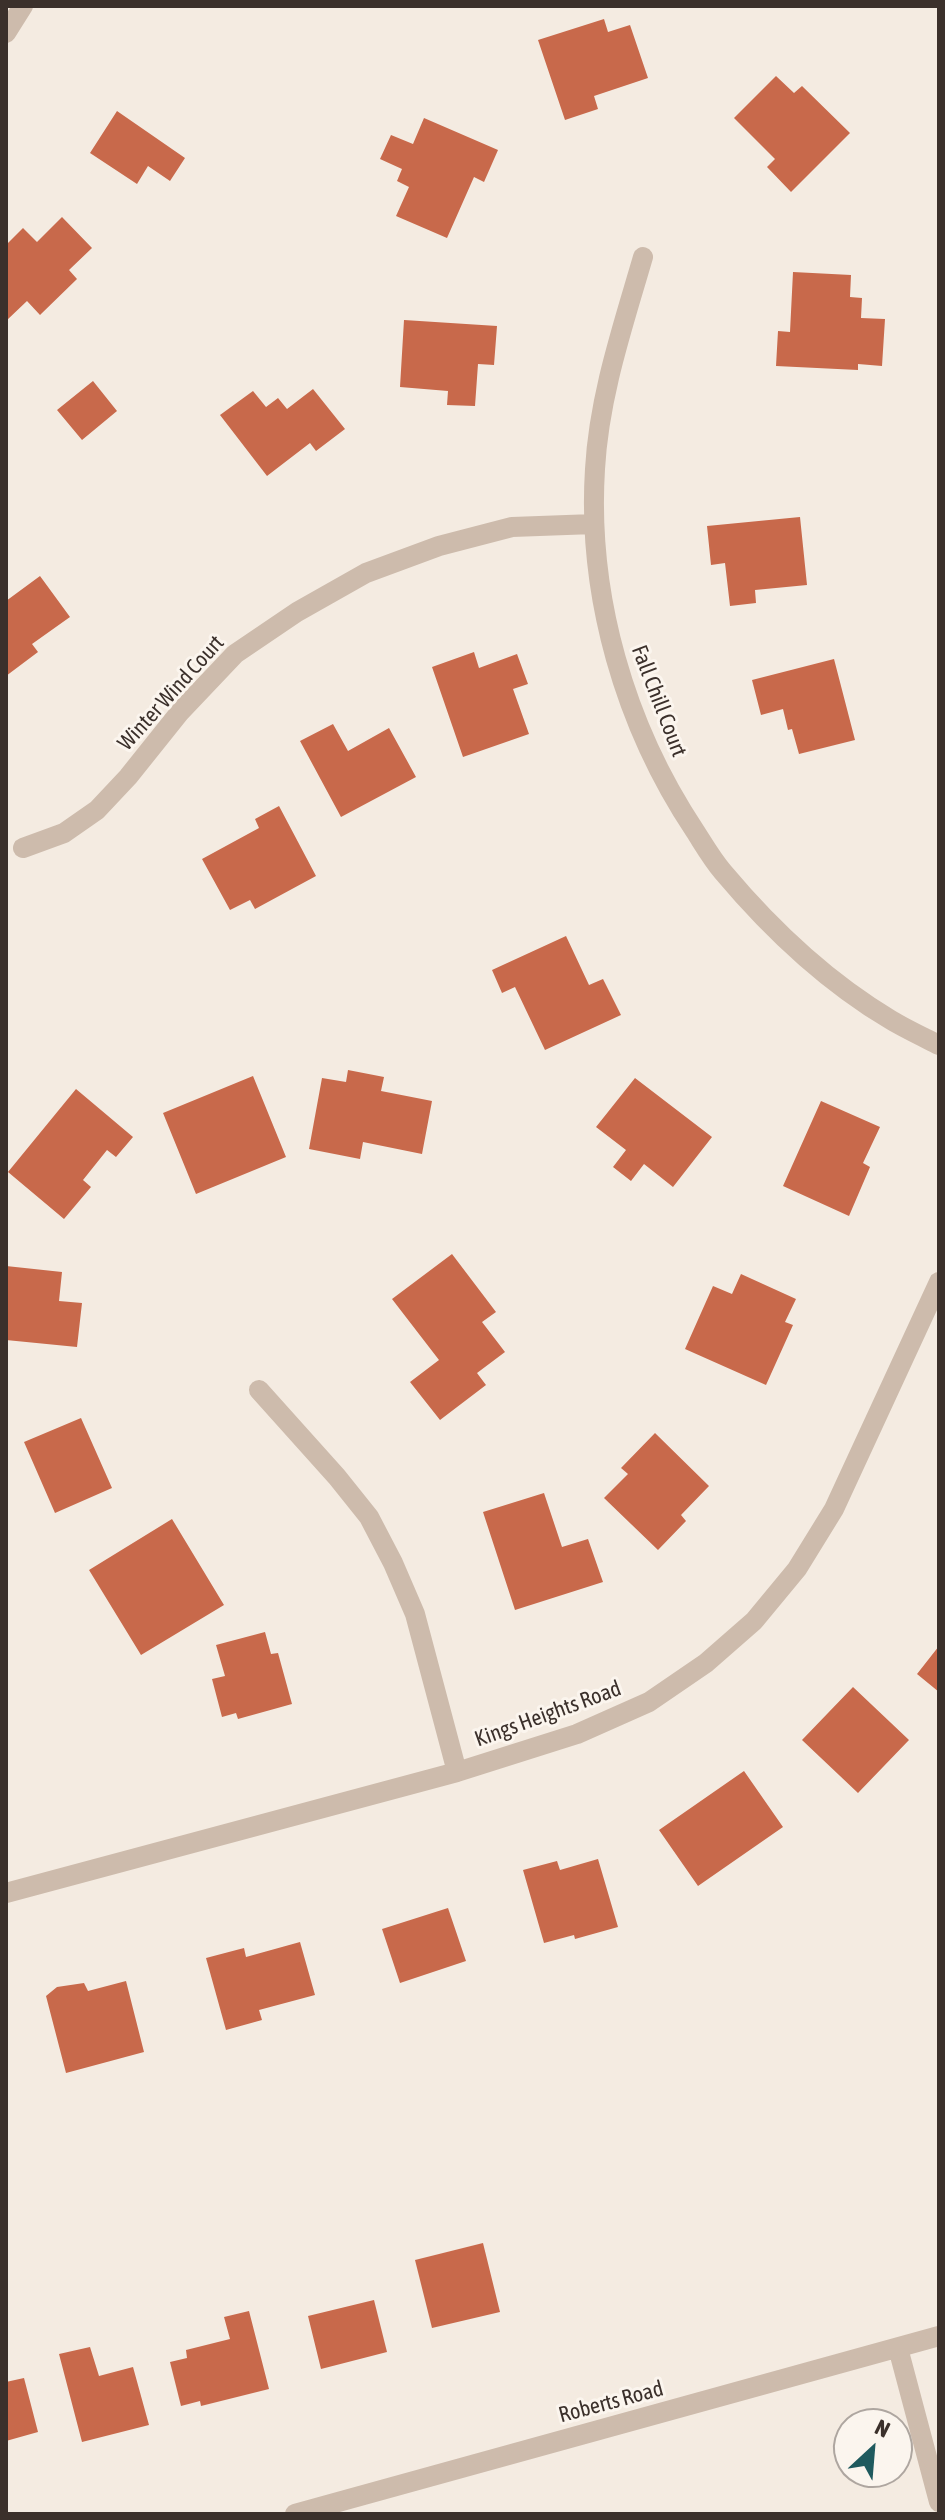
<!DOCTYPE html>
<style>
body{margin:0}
#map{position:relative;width:945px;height:2520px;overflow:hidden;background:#f4ebe1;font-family:"Asap Condensed",sans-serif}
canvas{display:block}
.frame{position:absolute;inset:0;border:8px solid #3b302b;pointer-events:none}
.north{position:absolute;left:833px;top:2408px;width:80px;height:80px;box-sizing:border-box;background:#fbf5ee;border:2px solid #aea6a0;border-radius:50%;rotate:26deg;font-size:22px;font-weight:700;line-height:32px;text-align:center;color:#3b302b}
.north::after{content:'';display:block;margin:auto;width:28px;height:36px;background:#1f5a5e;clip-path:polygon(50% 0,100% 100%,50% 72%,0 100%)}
</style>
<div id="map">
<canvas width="945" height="2520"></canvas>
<div class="frame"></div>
<div class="north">N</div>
</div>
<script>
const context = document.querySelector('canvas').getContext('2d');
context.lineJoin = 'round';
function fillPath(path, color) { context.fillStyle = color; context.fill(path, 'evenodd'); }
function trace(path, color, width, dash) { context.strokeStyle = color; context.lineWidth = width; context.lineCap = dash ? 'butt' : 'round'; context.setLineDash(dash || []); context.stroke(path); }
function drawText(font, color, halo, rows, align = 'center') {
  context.font = font + ' "Asap Condensed",sans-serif'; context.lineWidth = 6; context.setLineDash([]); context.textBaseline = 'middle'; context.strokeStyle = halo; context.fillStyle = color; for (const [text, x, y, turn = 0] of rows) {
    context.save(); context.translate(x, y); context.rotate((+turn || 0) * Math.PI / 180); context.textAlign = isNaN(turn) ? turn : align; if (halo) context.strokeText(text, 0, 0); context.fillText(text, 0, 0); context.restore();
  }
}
const building = new Path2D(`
 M604,19L608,32L630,25L648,78L594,96L598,109L565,120L538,40Z
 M776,76L794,93L802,86L850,133L791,192L767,167L775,159L734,118Z
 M117,111L185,158L170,181L148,166L137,184L90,153Z
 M424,118L498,150L484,182L474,177L447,238L396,216L409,187L397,181L402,169L380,159L391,135L413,144Z
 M62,217L92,248L69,270L77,279L40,315L27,301L6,321V245L23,228L37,242Z
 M793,272L851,275L850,297L862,298L861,318L885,319L882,366L858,364V370L776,366L778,331L790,332Z
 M404,320L497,326L494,365L478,364L475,406L447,405L448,391L400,387Z
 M93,381L117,411L82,440L57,410Z
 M313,389L345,429L316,451L310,443L267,476L220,415L253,391L266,407L278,398L287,409Z
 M800,517L807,585L755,590L756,603L730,606L725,563L711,565L707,526Z
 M40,576L70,617L32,644L38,652L6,676V601Z
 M474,652L479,668L517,654L528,684L513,689L529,734L463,757L432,667Z
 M834,659L855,740L799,754L792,729L788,730L783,709L761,715L752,680Z
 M333,724L348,751L389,728L416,777L341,817L300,741Z
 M279,806L316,876L255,909L250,900L230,910L202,859L259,828L255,819Z
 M566,936L589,985L603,979L621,1015L545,1050L515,987L502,993L492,970Z
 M348,1070L384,1077L381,1091L432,1101L422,1154L363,1142L360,1159L309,1149L322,1078L346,1082Z
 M253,1076L286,1157L196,1194L163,1113Z
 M635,1078L712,1137L673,1187L644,1164L631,1181L613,1167L626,1150L596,1127Z
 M76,1089L133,1137L116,1157L107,1150L83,1180L91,1187L64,1219L8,1172Z
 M821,1101L880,1127L863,1163L870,1167L849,1216L783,1186Z
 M452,1254L496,1312L482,1322L505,1352L477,1373L486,1385L440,1420L410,1382L439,1360L392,1299Z
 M6,1266L62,1272L59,1301L82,1303L77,1347L6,1340Z
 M741,1274L796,1299L785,1322L793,1325L766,1385L685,1349L713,1286L732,1294Z
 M81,1418L112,1488L55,1513L24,1442Z
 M655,1433L709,1486L681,1515L686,1521L658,1550L604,1498L628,1474L621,1468Z
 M544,1493L562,1547L588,1539L603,1582L515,1610L483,1512Z
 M172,1519L224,1605L141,1655L89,1570Z
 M265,1632L271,1654L278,1653L292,1704L238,1719L236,1713L222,1717L212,1679L225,1676L216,1645Z
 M939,1646V1692L917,1674Z
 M853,1687L909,1740L858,1793L802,1740Z
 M744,1771L783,1827L698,1886L659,1830Z
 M598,1859L618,1927L575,1939L574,1935L544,1943L523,1870L557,1861L560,1870Z
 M448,1908L466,1961L400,1983L382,1929Z
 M300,1942L315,1995L259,2010L262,2020L226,2030L206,1958L244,1948L246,1957Z
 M126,1981L144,2052L66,2073L46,1996L57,1987L84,1983L88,1991Z
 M483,2243L500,2312L432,2328L415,2260Z
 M374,2300L387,2352L321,2369L308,2316Z
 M249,2311L269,2389L201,2406L200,2401L181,2406L170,2362L187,2358L186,2350L230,2339L224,2317Z
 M90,2347L99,2376L133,2367L149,2425L82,2442L59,2354Z
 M24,2378L38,2432L6,2441V2382Z`);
const street = new Path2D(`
 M6,33L23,6
 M643,257C623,326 599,396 595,469C587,596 625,726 695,831C704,845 712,859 723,872C770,928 827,982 891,1020C906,1029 923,1037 939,1045
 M23,848L64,833L97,810L128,777L180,712L235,654L297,612L366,573L439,546L512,527L594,524
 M259,1390L337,1477L369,1517L393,1563L415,1614L457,1772
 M6,1893L457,1772L577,1734L649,1702L706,1663L754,1621L797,1569L834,1509L939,1282
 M898,2348L939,2502
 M295,2514L939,2336`);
const streetNames = [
 ["Winter Wind Court",171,693,-48],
 ["Fall Chill Court",659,701,69],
 ["Kings Heights Road",548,1714,-20],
 ["Roberts Road",611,2402,-15]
];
fillPath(building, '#c8694b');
trace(street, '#cdbbac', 20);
drawText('22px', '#3b302b', '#fbf5ee', streetNames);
</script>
